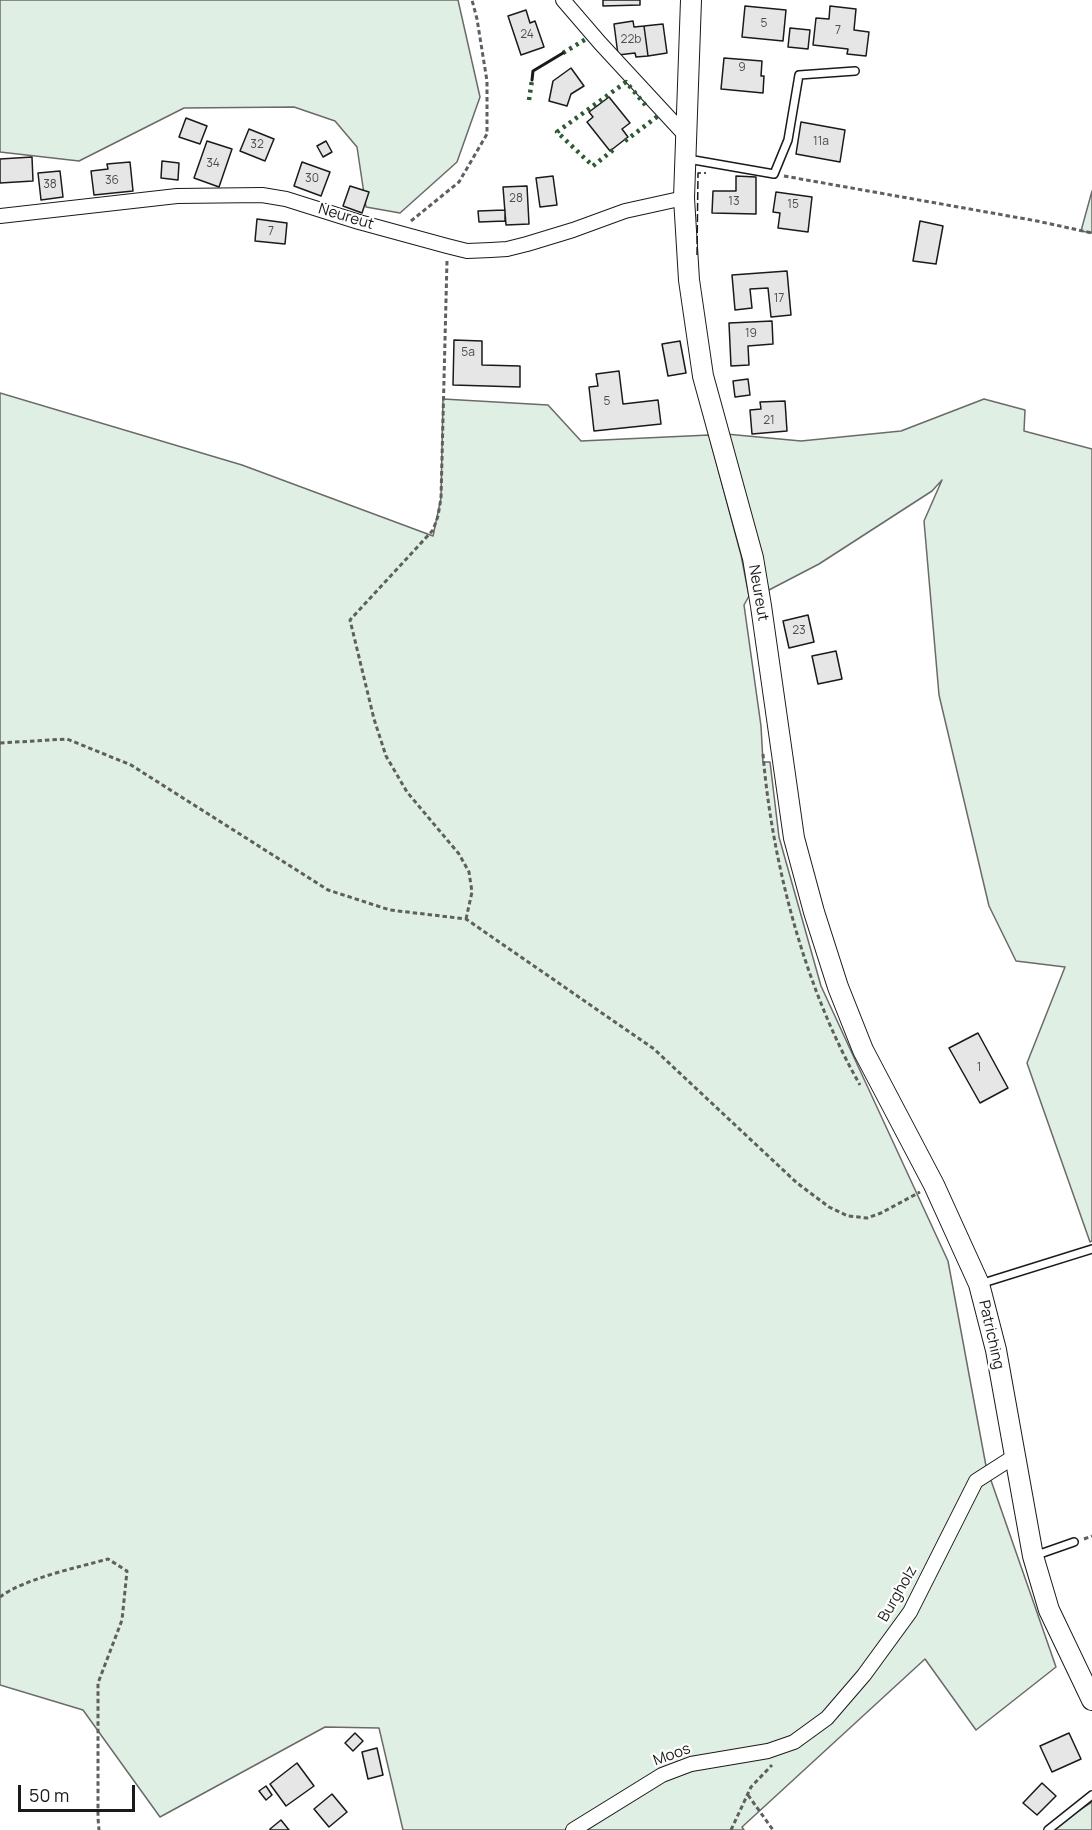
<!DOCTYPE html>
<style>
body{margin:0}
#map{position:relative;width:1092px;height:1830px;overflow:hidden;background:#fff;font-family:Manrope,sans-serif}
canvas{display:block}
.scale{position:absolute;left:18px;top:1785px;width:117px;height:27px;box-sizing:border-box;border:3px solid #1a1a1a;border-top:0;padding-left:8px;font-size:18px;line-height:21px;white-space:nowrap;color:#1a1a1a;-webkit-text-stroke:4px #fff;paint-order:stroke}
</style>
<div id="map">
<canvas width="1092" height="1830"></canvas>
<div class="scale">50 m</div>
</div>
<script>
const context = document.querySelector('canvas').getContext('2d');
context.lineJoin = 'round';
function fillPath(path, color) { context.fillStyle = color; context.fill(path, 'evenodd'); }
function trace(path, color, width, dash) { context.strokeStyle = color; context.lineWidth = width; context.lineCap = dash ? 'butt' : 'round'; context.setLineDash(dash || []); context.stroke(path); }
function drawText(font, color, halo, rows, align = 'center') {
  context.font = font + ' Manrope,sans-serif'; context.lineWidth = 4.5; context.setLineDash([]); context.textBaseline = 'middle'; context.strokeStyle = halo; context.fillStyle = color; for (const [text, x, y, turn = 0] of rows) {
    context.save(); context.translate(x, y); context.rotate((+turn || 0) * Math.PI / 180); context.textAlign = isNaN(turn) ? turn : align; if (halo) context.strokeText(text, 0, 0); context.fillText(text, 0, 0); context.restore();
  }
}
const green = new Path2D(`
 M0,0H458L480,97L457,162L400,213L366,207L357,147L335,121L294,107L184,108L79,161L0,152Z
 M1092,191V233L1081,231Z
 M0,393L242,465L433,536L441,498L443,399L548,405L581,441L709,435L741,555L749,596L744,605L761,726L763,762H770L779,837L821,986L948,1261L986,1466L1056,1667L976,1730L925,1659L742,1827L744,1830H403L379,1728L325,1727L160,1817L83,1710L0,1685Z
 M984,399L1025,410L1024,431L1092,449V1241L1090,1242L1027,1063L1065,967L1016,961L989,906L939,695L924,521L942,480L932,491L819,564L767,591L726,434L801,441L901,431Z
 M1092,1802V1830H1048Z`);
const building = new Path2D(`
 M603,0H640V5L603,6Z
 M745,6L786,10L783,41L742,37Z
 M830,6L856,9L854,30L869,32L866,56L847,54L848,49L813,45L816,18L829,19Z
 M526,10L530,23L535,21L544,47L521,55L508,16Z
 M633,21L634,27L644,26L648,56L636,57L635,53L618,55L614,24Z
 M663,24L667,53L648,56L644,26Z
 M790,28L810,30L808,49L788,47Z
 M724,58L762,61L761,76H764L763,93L721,89Z
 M571,68L584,86L571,94L567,106L549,101L553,81Z
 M609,97L630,123L622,129L628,137L610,151L587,122L593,117L589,112Z
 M186,118L207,126L200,144L179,137Z
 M801,122L845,130L840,162L796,154Z
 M249,129L274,139L265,161L240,151Z
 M207,141L232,149L219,187L194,178Z
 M326,141L332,152L323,157L317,146Z
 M32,157L33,181L0,183V159Z
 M162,161L179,163L178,180L161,178Z
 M130,162L133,191L94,195L91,171L108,169L107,164Z
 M302,162L330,172L321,196L294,186Z
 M60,171L63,197L41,200L38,173Z
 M553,176L557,205L540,207L536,178Z
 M736,176L756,177V214L712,213L713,191H736Z
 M350,186L369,192L362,213L343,206Z
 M527,186L529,224L506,225L503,187Z
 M776,192L812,197L808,232L778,228L780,213L773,212Z
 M505,210V221L479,222L478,211Z
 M257,219L287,223L285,244L255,241Z
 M920,221L943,226L936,264L913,261Z
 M787,271L791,315L771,317L768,288L750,289L752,308L735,310L732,275Z
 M772,321L773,344L748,346L749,365L731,366L729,323Z
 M454,340L482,341V365L520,366V387L453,385Z
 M680,341L686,373L668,376L662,344Z
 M619,371L623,404L658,400L661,424L594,431L589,387L598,386L596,374Z
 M748,379L750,395L735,397L733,381Z
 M785,401L787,431L752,434L750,410L761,409L760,402Z
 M808,615L814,642L789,648L783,621Z
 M836,651L842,679L818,684L812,656Z
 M978,1033L1008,1088L980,1103L949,1048Z
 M355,1733L363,1741L353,1751L345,1743Z
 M1069,1733L1081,1759L1052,1772L1040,1746Z
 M377,1748L383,1775L368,1779L362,1752Z
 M297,1763L314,1786L286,1806L270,1784Z
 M1042,1783L1056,1796L1037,1815L1023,1803Z
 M266,1786L272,1795L266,1800L259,1791Z
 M332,1794L347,1812L329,1827L314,1809Z
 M281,1820L289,1830H270V1829Z`);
const path = new Path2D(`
 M784,176L1037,221L1092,233
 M411,221L459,182L487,134V81L477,19L472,0
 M447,261L441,498L438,516L433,530L350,620L374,719L386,756L407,792L459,854L469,872L472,892L466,919
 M0,743L67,739L131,765L328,890L390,910L466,919L654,1049L797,1183L829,1207L848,1216L867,1218L881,1213L920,1192
 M763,754C772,863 805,989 860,1085
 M1084,1539L1092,1536
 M0,1597C23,1579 79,1567 108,1559L127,1571L122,1620L98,1683V1818L99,1830
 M748,1795L773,1830
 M731,1830L751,1787L772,1765`);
const lane = new Path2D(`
 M688,159L774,174L788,140L799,75L855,71
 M980,1284L1092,1249
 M1034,1556L1074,1542
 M1048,1830L1092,1795`);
const street = new Path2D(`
 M563,0L600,43L686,136
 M0,216L177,196L262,195L286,199L359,222L447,246L467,251L491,250L507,249L527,244L573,230L625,211L684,198
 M573,1830L662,1775L691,1764L768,1751L794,1742L827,1718L864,1675L910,1612L976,1481L1015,1456`);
const secondary = new Path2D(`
 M691,0L684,198L689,280L703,376L753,558L761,606L794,838L814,912L838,987L863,1050L934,1185L979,1284L996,1350L1033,1556L1049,1610L1092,1700`);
const hedge = new Path2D(`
 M563,53L586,39
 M529,100L532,80
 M625,141L658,116
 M613,150L593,166L557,132L626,82L647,107`);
const fence = new Path2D(`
 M697,255L698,173H706`);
const wall = new Path2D(`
 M532,80L533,71L563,53`);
const numberNames = [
 ["5",764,24],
 ["7",838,31],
 ["24",527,35],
 ["22b",631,40],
 ["9",742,68],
 ["11a",821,142],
 ["32",257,145],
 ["34",213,164],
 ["30",312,179],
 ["36",112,181],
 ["38",50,185],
 ["28",516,199],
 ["13",734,202],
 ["15",793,205],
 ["7",271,232],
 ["17",779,299],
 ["19",751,334],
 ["5a",468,353],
 ["5",607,402],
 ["21",769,421],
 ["23",799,631],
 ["1",979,1068]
];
const streetNames = [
 ["Neureut",346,217,17],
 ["Neureut",758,593,80],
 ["Patriching",991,1335,77],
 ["Burgholz",898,1594,-60],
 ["Moos",672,1755,-20]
];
fillPath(green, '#e0efe3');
trace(green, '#6a6a6a', 1.5);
fillPath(building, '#e6e6e6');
trace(building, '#1a1a1a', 1.5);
trace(lane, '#1a1a1a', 10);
trace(street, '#1a1a1a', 16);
trace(secondary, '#1a1a1a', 22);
trace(path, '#5f5f5f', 3, [4.5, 3]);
trace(lane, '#fff', 7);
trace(street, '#fff', 14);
trace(secondary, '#fff', 20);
trace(hedge, '#2b5a34', 4.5, [3, 4.5]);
trace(fence, '#1a1a1a', 1.5, [8, 3]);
trace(wall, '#1a1a1a', 3);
drawText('12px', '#4d4d4d', null, numberNames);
drawText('15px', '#1a1a1a', '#fff', streetNames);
</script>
